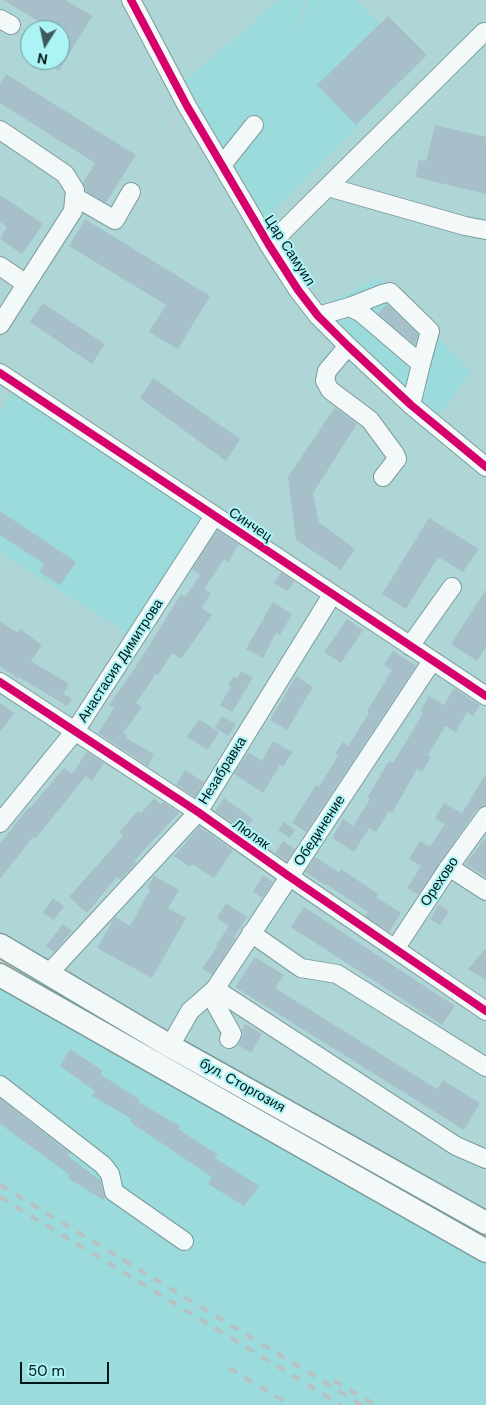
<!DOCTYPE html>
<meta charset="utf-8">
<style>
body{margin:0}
#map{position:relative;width:486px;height:1405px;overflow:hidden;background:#afd6d7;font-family:"DM Sans",sans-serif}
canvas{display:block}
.north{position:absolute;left:20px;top:20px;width:50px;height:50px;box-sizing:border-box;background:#acf3f5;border:1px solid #679b9c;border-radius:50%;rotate:190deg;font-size:14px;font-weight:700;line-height:20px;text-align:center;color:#001617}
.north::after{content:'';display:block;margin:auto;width:18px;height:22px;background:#3d595a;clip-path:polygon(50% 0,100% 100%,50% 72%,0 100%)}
.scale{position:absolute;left:20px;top:1362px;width:89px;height:22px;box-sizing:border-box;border:2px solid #001617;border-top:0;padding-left:6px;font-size:15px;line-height:18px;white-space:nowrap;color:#001617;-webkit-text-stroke:4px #acf3f5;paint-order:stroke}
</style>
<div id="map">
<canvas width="486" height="1405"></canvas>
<div class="north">N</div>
<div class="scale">50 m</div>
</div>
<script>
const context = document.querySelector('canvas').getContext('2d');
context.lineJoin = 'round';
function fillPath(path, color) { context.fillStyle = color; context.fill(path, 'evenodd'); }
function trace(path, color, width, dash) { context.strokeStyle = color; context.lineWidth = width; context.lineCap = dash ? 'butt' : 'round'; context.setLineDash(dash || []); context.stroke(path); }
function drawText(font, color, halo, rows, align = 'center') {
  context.font = font + ' "DM Sans",sans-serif'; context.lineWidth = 4; context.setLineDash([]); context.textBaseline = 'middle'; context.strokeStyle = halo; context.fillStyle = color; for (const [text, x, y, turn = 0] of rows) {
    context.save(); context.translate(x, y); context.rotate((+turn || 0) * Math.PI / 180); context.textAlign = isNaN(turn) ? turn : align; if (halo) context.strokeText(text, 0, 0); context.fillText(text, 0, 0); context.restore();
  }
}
const built = new Path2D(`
 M279,0H356L420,63L265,220L185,81Z
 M379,277L471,372L438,417L321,307Z
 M16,384L214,516L135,638L0,552V408Z
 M0,978L486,1261V1405H0Z`);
const green = new Path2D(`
 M0,956L486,1230V1236C321,1149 161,1055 0,962Z`);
const building = new Path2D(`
 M3,0H65L92,16L59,71L40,60H60V30H53Z
 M388,16L427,55L356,125L317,85Z
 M6,74L136,155L106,203L86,191L83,183L95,163L0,103V84Z
 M435,125L486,137V194L415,177L419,160L426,161Z
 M0,195L43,224L22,254L0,239L7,227L0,222Z
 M85,219L210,296L178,349L149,332L166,305L69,246Z
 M43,303L105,344L92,364L30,322Z
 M387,304L418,334L415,345L378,314Z
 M153,378L240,439L226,461L140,398Z
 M335,407L357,424L313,493L319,522L355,549L341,570L296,540L288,477Z
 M0,511L76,562L60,585L39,572L44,564L0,535Z
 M429,518L479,549L463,572L438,557L406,609L382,594Z
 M217,530L239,544L228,562L224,559L204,589L211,593L202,608L212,615L181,659L172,653L158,675L156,674L136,703L142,707L123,733L127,736L126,738L154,754L148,766L98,733L114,708L109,705L139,662L181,594L185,597L200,575L192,570Z
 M281,572L294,581L288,591L274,583Z
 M486,589V647L477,661L451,644Z
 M273,602L292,614L280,635L276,633L263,658L246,649Z
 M347,619L363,630L341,663L324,652Z
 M0,621L18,633L20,629L42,645L31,661L69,684L63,694L72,699L67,706L19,677L18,679L0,666Z
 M393,651L416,666L306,832L292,823L316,785L319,787L338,756L335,754L343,742L348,746L369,713L367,711L392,670L384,665Z
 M241,671L253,678L232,712L220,705L231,687L228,686L233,676L237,678Z
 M296,676L313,687L287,730L270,720Z
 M454,688L480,705L473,716L467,712L456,732L445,726L428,755L431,757L422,772L417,769L392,813L389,811L376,832L369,828L354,852L332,838L343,819L353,826L370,799L367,798L389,761L393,763L409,737L423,713L420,711L429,696L444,705Z
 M0,703L14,713L0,732Z
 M222,716L236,724L228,736L215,728Z
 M199,719L219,732L208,750L187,737Z
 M273,741L292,752L283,767L280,765L263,793L234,774L248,752L262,761Z
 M87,752L104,763L92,781L86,776L35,839L33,837L0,879V844L16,823L29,807L30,808L64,768L72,774Z
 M185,770L204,782L195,797L176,785Z
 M486,774V806L477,809L418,895L407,888L421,866L409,859L420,841L430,847L445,824L435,818L444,803L462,813Z
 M154,798L160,804L163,802L179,813L134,861L136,863L120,880L117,877L87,913L69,897L123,836L119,832L138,811L141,813Z
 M224,798L253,819L244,831L215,811Z
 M284,822L295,830L290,838L278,830Z
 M199,827L233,850L214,878L192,864L190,867L174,856Z
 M486,837V877L465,864Z
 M283,841L295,849L287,862L275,853Z
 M315,857L339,872L341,869L378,894L376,897L401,913L389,932L365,916L368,912L326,884L325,885L305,872Z
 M263,875L273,882L262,898L253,892Z
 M154,876L179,890L168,908L186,918L152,978L97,948L115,917L130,926L150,890L147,888Z
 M53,898L64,906L54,920L43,913Z
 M226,903L247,917L234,937L236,938L212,975L202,968L218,946L216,945L229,926L217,918Z
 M439,904L449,911L440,925L430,919Z
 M304,907L455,1006L442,1025L291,927Z
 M63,924L72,931L54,952L46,946Z
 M486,948V980L468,969Z
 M255,957L284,975L275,988L437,1089L443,1080L480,1103L464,1130L235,987Z
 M245,1024L262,1034L251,1053L238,1045L243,1035L242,1030Z
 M70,1049L103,1071L100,1074L140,1100L138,1102L180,1126L178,1129L218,1155L215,1158L259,1186L244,1206L208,1184L212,1177L130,1122L132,1119L92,1096L95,1091L60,1066Z
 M0,1098L70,1153L68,1156L101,1181L105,1197L103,1200L68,1178L70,1175L0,1124Z`);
const path = new Path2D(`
 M299,25L306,0
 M139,179L177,120
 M0,408L8,396`);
const minor = new Path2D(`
 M131,0L187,106L269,245L298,290L318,316L348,346L411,405L486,467
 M0,19L11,25
 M0,130L65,174L75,190L73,211L0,325
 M222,165L254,125
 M328,187L465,226L486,230
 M75,197L115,220L131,192
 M269,245L484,32H486
 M0,266L26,284
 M349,307L382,294L390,292L430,331L421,364
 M318,316L349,307L360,312L421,364L411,405
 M348,346L327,371L325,381L330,390L370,420L395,454L397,459L383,477
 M0,373L486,696
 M410,646L452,587
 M0,682L198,812L290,877L486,1011
 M0,823L75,731L214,516
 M449,867L486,891
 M251,933L301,968L337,974L486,1067
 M395,949L449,867L486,816
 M49,973L198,812L332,595
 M215,989L456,1146L486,1159
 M210,994L232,1034L229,1039
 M170,1046L190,1011L215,989L432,661
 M0,1085L103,1165L110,1174L114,1192L184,1241`);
const major = new Path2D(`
 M0,945L170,1046L486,1223
 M0,975L486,1251`);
const rail = new Path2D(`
 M0,1185L362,1405
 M0,1197L341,1405
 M229,1368L290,1405
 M334,1381L376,1405`);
const cycleway = new Path2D(`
 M131,0L187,106L269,245L298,290L318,316L348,346L411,405L486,467
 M0,373L486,696
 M0,682L198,812L290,877L486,1011`);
const streetNames = [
 ["Цар Самуил",289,251,57],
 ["Синчец",250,525,34],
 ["Анастасия Димитрова",121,661,-57],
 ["Незабравка",223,771,-58],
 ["Обединение",320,831,-57],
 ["Люляк",251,835,35],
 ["Орехово",440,882,-56],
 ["бул. Сторгозия",242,1086,29]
];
fillPath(built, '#9cdbdc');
fillPath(green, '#cdc9a8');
fillPath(building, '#a7bfc8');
trace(minor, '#7c9b9c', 20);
trace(major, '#7c9b9c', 25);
trace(path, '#becaca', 2, [5, 2.5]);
trace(minor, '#f3f9f9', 18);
trace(major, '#f3f9f9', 22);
trace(rail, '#b7c1c1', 4, [9, 9]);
trace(cycleway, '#d6006c', 8);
drawText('14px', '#001617', '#acf3f5', streetNames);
</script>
